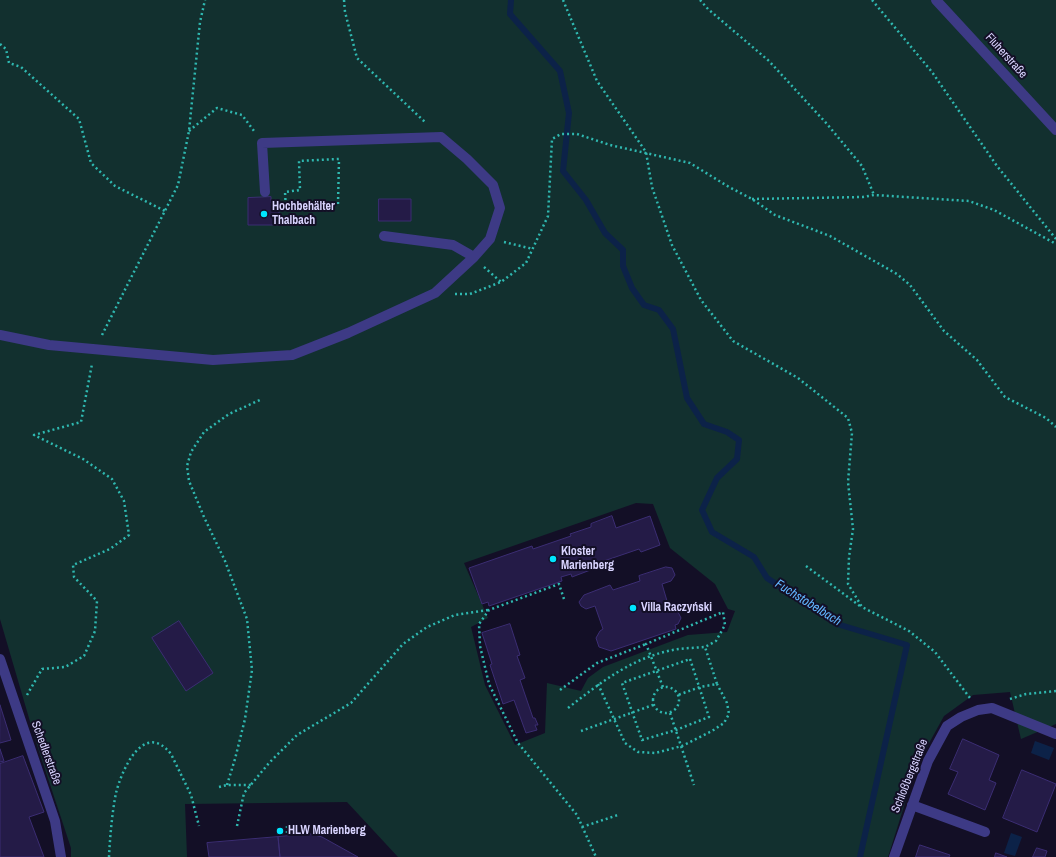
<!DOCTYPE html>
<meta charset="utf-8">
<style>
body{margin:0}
canvas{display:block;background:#130f26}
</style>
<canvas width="1056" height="857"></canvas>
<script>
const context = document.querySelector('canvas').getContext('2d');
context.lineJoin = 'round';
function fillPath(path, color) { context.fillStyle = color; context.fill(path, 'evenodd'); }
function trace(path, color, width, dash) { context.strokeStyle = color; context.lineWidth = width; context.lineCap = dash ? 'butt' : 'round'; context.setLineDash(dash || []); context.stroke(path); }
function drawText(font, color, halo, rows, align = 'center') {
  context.font = font + ' "Archivo Narrow",sans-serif'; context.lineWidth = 4; context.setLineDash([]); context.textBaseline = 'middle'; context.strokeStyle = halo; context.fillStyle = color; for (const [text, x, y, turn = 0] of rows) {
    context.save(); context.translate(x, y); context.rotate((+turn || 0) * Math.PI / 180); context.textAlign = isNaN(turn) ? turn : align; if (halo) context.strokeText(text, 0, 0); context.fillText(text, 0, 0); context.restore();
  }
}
const green = new Path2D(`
 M0,0H1056V724L1021,739L1010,692L973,695L944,716L917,765L888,857H398L347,802L185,804L187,857H71V848L36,742L0,619ZM636,503L653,504L670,548L715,584L728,609L735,611L727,632L688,635L603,667L588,678L581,691L547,683L545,733L515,745L485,685L471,627L488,618L464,563Z`);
const water = new Path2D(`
 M1035,741L1054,748L1049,760L1031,753Z
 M1011,833L1022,837L1015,856L1004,853Z`);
const stream = new Path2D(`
 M511,0L510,14L560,71L569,113L563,171L586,200L605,233L623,250V266L632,288L644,305L659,310L673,329L687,398L704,424L727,432L739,440L737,459L717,478L702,510L712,532L754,557L767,578L837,624L907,645L860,857`);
const building = new Path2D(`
 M271,197V203H279V225H248V198Z
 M379,199H411V221H379Z
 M612,516L616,528L650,516L660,545L641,552L639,549L592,565L593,569L572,577L571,574L561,577L562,581L489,606L488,602L482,604L469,568L532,546L533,549L571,536L570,534L591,527V524Z
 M666,567L672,568L675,575L671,581L662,584L670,611L673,610L678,612L681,618L678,624L675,625L676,629L611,651L599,647L596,638L600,631L603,629L595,606L586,609L581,606L579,602L584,595L610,585L613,590L640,581L639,576Z
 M179,621L213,673L186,691L152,638Z
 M510,624L520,655L517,656L525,678L520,680L533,718H535L538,725H535L537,730L526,733L514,700L503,704L490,665L492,664L482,633Z
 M0,705L11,740L0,743Z
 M963,739L999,755L989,780L996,783L985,810L948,794L958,772L950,769Z
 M0,749L4,761L0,762Z
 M23,756L44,812L29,817L44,857H0V764Z
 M1022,770L1056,784L1037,832L1003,818Z
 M311,834L322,837L358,857H280L278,837Z
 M278,837L280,857H209L207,843Z
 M920,845L950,855L949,857H916Z
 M1037,848L1047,851L1045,857H1033Z
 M996,853L1007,857H995Z`);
const path = new Path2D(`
 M344,0L345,12L357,58L425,122
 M563,0L597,81L646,152L652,187L672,245L701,300L733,341L798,378L848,418L852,433L848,482L853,529L849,557L848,584L862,607L909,631L935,652L970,698
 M700,0L708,9L769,61L827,124L862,166L874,195
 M872,0L932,72L997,166L1056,239
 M0,44L6,49L9,63L21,67L79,119L91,163L115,186L165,211
 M189,131L217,108L242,115L254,131
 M752,199L863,197L874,195L969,201L994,210L1056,244
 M338,204L339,159
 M286,210L285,192L300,190L299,161L339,159
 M504,242L533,249
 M484,267L501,282
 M455,294H470L501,282L526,263L548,216L552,139L561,134H577L610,145L690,163L729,187L752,199L775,215L830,236L897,274L910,285L944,331L977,360L1005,397L1046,418L1056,427
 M102,335L178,185L189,131L200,22L205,0
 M806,566L860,606
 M564,599L559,584L489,610L479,624L480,646L489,684L518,743L577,815L596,857
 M690,659L709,717L676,730L642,740L622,683Z
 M598,684L625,743L638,752L655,753L682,746L712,731L724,723L729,714L727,703L717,684
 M663,687L646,644L723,612L725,625L716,641L705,647
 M653 700a13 13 0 1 1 26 0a13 13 0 1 1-26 0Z
 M560,690L597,663L646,644
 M27,695L42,669L65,667L84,656L95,631L97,601L74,577L73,565L110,549L129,535L124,501L112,479L83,459L34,435L81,422L92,364
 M1010,699L1026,694L1056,691
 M568,708C600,683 629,660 668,651C680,648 693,648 705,647L717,684L700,687L678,695
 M670,713L694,785
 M581,731L653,705
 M227,785L235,759L245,719L252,670L247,619L225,561L204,517L189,481L187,466L191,452L204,432L229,414L262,399
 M219,787L227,785H251
 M237,826L244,793L269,763L297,735L351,703L403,644L427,627L455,615L488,610
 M287,826V836
 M582,827L618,815
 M109,857C110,837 112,813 116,793C122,769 144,720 171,754L191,795L199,826`);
const minor = new Path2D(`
 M936,0L1056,130
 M384,236L453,245L474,257
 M0,335L49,345L213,360L292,355L348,333L435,293L474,257L490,239L500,208L493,185L467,159L441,137L262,143L265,192
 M0,659L55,821L61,857
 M912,805L985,832
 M894,857L928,761L947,726L961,717L978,710L992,708L1056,734`);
const markers = [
 [264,214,4,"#00e5ff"],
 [553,559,4,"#00e5ff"],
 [633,608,4,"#00e5ff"],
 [280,831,4,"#00e5ff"]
];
const streetNames = [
 ["Fluherstraße",1006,56,48],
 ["Schedlerstraße",46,753,70],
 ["Schloßbergstraße",910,776,-68]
];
const poiNames = [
 ["Hochbehälter",272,207],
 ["Thalbach",272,221],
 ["Kloster",561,552],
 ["Marienberg",561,566],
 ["Villa Raczyński",641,608],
 ["HLW Marienberg",288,831]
];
const waterNames = [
 ["Fuchstobelbach",808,603,32]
];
fillPath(green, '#12302f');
fillPath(water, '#0c2248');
trace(stream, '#0c2248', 6);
fillPath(building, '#241b47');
trace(building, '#3b2d73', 1);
trace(path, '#2fb8b0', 2.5, [2, 3]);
trace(minor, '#3d3a85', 10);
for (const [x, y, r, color] of markers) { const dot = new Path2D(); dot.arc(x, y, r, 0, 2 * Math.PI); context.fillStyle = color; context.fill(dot); trace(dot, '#130f26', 1.5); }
drawText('12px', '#d9d4ff', '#130f26', streetNames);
drawText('bold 12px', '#d9d4ff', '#130f26', poiNames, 'left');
drawText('italic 13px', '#62b6ff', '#130f26', waterNames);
</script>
